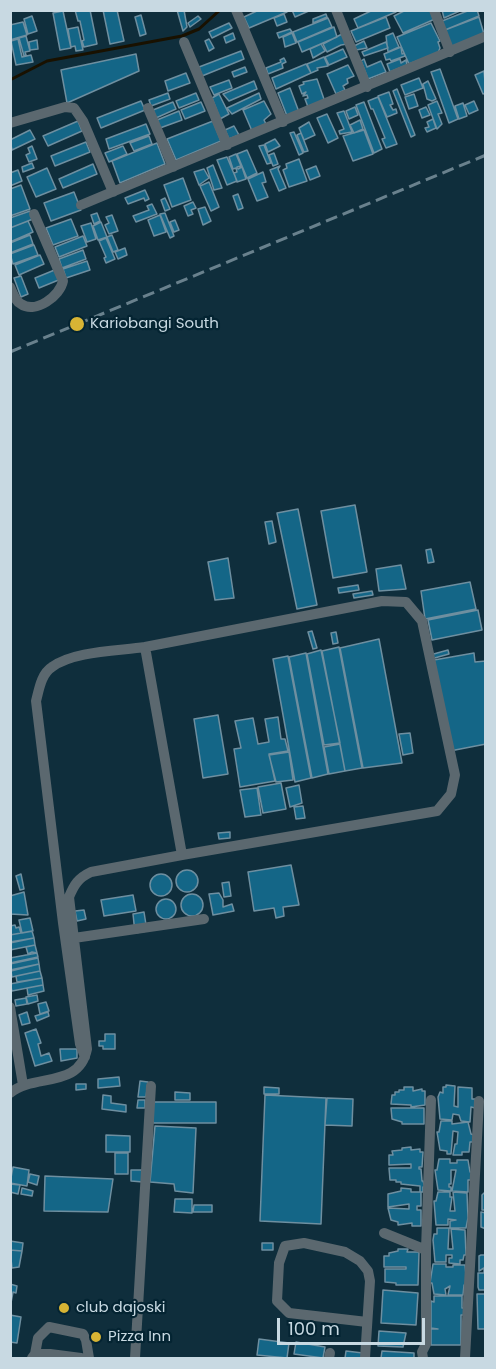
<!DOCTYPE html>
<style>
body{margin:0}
#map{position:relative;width:496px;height:1369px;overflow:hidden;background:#0f2e3c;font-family:Poppins,sans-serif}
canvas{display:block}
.frame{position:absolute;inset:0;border:12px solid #c8d9e2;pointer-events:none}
.scale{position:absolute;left:277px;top:1318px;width:148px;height:27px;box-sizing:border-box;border:3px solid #c8d9e2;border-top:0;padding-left:8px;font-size:18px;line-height:21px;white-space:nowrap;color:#c8d9e2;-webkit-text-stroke:4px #042432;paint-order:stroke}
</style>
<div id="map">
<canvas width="496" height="1369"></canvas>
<div class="frame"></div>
<div class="scale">100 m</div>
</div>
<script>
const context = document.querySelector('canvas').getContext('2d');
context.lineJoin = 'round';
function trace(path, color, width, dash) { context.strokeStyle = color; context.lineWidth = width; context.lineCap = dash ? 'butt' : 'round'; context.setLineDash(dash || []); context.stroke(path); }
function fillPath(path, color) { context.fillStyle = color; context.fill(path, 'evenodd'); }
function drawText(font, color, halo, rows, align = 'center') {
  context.font = font + ' Poppins,sans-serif'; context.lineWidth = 4.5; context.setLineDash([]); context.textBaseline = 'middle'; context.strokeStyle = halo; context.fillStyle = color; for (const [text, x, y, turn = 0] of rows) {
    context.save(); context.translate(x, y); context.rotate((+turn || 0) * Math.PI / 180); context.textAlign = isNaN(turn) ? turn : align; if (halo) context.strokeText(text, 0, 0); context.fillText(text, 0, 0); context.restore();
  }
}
const stream = new Path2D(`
 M10,80L47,61L182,36L199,29L220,10`);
const building = new Path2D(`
 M75,10H90L97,44L84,47L82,41L84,40L80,21H78Z
 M103,10H117L124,41L110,44Z
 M177,10H184L187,27L183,31Z
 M259,10H286L287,12L249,28L244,17Z
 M292,10H311L295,17Z
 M373,10H395L396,12L358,28L354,19Z
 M406,10H431L435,19L403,33L394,16Z
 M442,10H462L444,18Z
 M470,10H477L479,16L445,30L442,21Z
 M63,11L71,48L60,50L53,13Z
 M284,14L287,22L277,26L274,18Z
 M326,14L327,17L313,23V19Z
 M141,15L146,34L140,36L135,17Z
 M32,16L37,31L28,34L24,19Z
 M198,16L201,19L190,27L188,23Z
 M386,17L390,28L356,42L351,31Z
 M479,17L484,34L452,48L445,30Z
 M328,18L332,27L297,42L293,32Z
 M23,22L27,35L10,40V25Z
 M229,23L232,28L212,38L209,32Z
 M431,23L440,41L438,42L440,48L438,53L409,64L397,37Z
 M78,27L83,50L76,51L75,46L71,47L68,29Z
 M334,27L337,37L302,52L298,42Z
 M290,29L292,32L279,38L277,33Z
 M233,33L235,39L226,43L224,37Z
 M292,33L296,43L285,47L283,37Z
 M393,33L399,47L388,52L386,36Z
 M342,34L347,44L341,45L327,52L323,44Z
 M26,36L30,51L25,52L26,55L24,56L19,38Z
 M18,39L22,57L31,55L33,62L16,65L11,41Z
 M209,39L214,48L209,51L205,41Z
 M37,40L38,49L30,50L29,42Z
 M364,41L367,48L356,50L354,46Z
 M386,42L388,48L364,56L362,52Z
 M321,44L325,51L313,58L310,49Z
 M401,47L402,54L404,53L405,56L391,61L390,59L386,60L384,54Z
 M343,49L347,57L329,65L325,57Z
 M241,51L244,59L202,76L199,67Z
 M136,54L139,71L67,103L61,70Z
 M324,57L328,66L317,68L318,70L311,73L307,64Z
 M284,58L286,62L282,64L283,68L268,74L266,68L281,62L280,60Z
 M364,59L367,67L381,61L386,72L368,79L361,61Z
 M400,59L401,63L406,60L407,65L390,72L387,64Z
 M306,64L311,73L276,89L272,78Z
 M348,65L354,76L347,79L348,83L343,86L345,90L336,94L327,74Z
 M245,67L247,72L234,77L232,72Z
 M440,69L458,119L449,123L431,72Z
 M484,71L486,93L483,94L475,75Z
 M186,73L190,83L168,91L165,81Z
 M419,78L423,88L405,95L401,85Z
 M317,79L325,102L308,107L305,99L308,98L307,95L303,96L306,92L302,94L299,86L304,84L303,82Z
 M229,80L232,88L214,95L210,87Z
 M254,81L257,89L229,101L223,94Z
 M428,81L436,99L432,101L427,99L423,84Z
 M290,88L299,112L287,116L278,93Z
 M397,89L415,135L411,137L393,91Z
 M389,92L393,104L390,105L393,110L396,109L397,113L387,117L378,96Z
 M168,93L170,99L151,106L149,100Z
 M196,93L199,100L179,108L176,101Z
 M259,93L261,99L232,114L227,108Z
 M219,94L229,114L220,119L212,98Z
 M414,94L418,106L409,109L405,97Z
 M378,97L397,144L386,148L382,139L385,138L373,109H371L368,101Z
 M141,101L145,110L101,128L97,118Z
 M264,101L271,114L264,120L266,124L252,131L243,110Z
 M437,101L442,113L438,114L442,124L437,129L428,105Z
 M474,101L478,110L469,114L465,105Z
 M173,102L176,109L156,118L153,110Z
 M201,102L205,111L185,119L181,110Z
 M364,102L382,149L374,153L356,105Z
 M463,103L467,116L459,119L455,106Z
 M355,107L358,115L349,119L346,111Z
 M426,107L430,115L422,118L419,110Z
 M179,111L182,120L160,128L157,120Z
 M344,111L352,132L340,134L339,131L344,129L337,113Z
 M327,114L338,138L328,143L317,118Z
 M433,119L436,128L427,132L425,128L429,127L427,122Z
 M360,120L363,129L354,133L350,125Z
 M78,121L82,131L48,146L43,136Z
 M213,121L221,141L176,160L167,139Z
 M309,122L315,135L304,140L299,128Z
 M146,124L150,134L109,149L106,139Z
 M234,126L239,135L229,139L225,130Z
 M30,130L35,139L12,150L10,140Z
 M364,130L373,154L353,161L343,136Z
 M294,132L303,153L299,155L290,133Z
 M301,133L308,151L304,152L297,135Z
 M149,136L152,144L134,151L130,143Z
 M275,139L280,146L268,152L265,144Z
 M86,142L90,152L55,166L51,156Z
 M157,143L165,164L120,183L112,161Z
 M264,145L271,163L267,164L259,146Z
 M32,146L37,159L29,162L26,155L30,153L28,148Z
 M123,146L127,154L109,162L105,153Z
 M247,150L257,173L247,178L237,154Z
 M274,153L278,164L273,166L269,155Z
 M236,154L241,166L237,167L238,169L242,167L246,179L237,182L234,173L237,172L236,168L233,169L229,157Z
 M227,157L237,181L227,185L217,160Z
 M299,159L307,181L289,187L283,170L287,168L286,164Z
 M32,163L34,168L23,172L22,167Z
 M93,164L97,174L63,188L59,179Z
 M213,165L222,188L214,190L207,168Z
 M280,166L278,169L286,188L279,191L270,170Z
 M316,166L320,176L310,180L306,170Z
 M47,168L56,189L36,197L27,177Z
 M204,169L209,178L199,185L194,172Z
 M18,170L22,181L10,186V173Z
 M263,172L266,182L262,183L268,197L257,201L248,179Z
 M183,178L191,200L172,207L164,185Z
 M209,182L219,207L211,211L200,186Z
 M21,185L30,209L10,216V189Z
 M145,190L149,199L145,201L144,198L128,204L125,198Z
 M74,192L81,210L51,221L44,203Z
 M238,194L243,208L238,210L233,196Z
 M165,198L170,209L165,211L161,200Z
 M193,202L196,208L191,210L193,214L188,216L184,206Z
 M152,204L157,214L136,222L133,216L149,210L147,206Z
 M205,207L211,221L203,225L198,209Z
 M30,211L33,219L10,228V218Z
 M97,213L100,221L94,224L91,215Z
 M165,213L174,236L170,238L160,214Z
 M112,215L118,231L109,234L105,225L109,223L106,217Z
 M160,215L166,232L154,236L148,220Z
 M71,219L78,236L53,245L46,228Z
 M175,220L179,230L174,232L170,222Z
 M28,221L33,232L10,242V228Z
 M101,222L107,237L98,240L93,226Z
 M91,223L96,239L87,242L81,226Z
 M30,235L33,244L10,253V243Z
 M112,235L118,250L113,252L107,237Z
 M83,236L87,246L59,257L55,247Z
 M106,238L115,259L106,263L104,258L106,257L99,241Z
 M34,245L38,255L13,264L10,254Z
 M125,248L127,255L118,259L115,252Z
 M83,250L86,259L62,268L59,259Z
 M40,255L44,264L19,275L15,265Z
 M87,261L90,270L66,278L63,269Z
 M57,269L61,279L39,288L35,278Z
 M21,276L28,294L21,297L14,278Z
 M355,505L367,572L333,578L321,511Z
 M298,509L317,605L297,609L277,513Z
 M272,521L276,542L269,544L265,522Z
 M431,549L434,562L428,563L426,550Z
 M228,558L234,598L215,600L208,562Z
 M401,565L406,589L379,591L376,569Z
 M470,582L476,609L425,619L421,591Z
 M358,585L359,590L339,593L338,588Z
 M372,591L373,595L354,598L353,594Z
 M478,610L482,630L432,640L428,620Z
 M312,631L317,648L313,649L308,632Z
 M336,632L338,643L333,644L331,633Z
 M379,639L402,763L363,768L340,648Z
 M339,647L362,768L345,771L322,651Z
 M321,650L340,743L324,745L307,654Z
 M448,650L449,654L431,659L430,655Z
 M306,653L328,774L312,778L289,657Z
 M474,653L475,662L486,661V744L450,751L434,660Z
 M288,656L311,778L295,782L273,659Z
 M218,715L228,774L203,778L194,719Z
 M278,717L281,739H285L288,751L269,754L275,781L240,787L234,749L241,748L235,721L253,718L258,744L269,742L265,719Z
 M410,733L413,753L403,755L399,734Z
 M340,744L345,771L329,774L324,747Z
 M289,752L293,780L276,782L269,755Z
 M281,783L286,809L263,813L258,787Z
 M299,785L302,803L290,807L286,788Z
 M257,788L261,815L245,817L240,790Z
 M303,806L305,818L296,819L294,807Z
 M230,832V838L219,839L218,833Z
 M291,865L299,905L283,907L284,916L276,918L274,908L254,911L248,872Z
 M176 881a11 11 0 1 1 22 0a11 11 0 1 1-22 0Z
 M150 885a11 11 0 1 1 22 0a11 11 0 1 1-22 0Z
 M21,874L24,889L20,890L16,876Z
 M229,882L231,896L224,897L222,883Z
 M24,892L28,915L10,914V896Z
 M219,893L223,900V907L232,904L234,911L213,915L209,894Z
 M181 905a11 11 0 1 1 22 0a11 11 0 1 1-22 0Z
 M133,895L136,911L104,916L101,900Z
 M156 909a10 10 0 1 1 20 0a10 10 0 1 1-20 0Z
 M84,910L86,919L77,921L75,911Z
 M144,912L147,931L135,933L133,914Z
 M30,918L33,931L22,933L19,920Z
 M15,925L16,928L19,927L21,933L10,935V926Z
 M32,931L34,938L10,942V935Z
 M34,938L35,945L10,950V943Z
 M35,945L37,953L32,952L28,954L26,947Z
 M37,953L38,957L10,963V958Z
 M38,958L39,964L10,970V964Z
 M39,964L40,971L12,977L11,971Z
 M40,971L42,978L17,982L16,976Z
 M42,978L43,985L12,991L10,984Z
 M43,985L44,991L28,995L27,988Z
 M37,995L38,1001L28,1004L26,997Z
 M26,998L27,1004L16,1006L15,1000Z
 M46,1002L49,1011L40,1014L38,1004Z
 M27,1012L30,1023L22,1025L19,1015Z
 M48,1012L49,1016L37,1021L35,1016Z
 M36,1029L41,1043L38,1044L41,1056L49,1053L52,1061L35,1066L25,1033Z
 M105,1034H115V1049H103V1046H99V1041H105Z
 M60,1049H77V1058L61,1061Z
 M119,1077L120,1086L98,1088V1079Z
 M140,1081L148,1082L146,1097H138Z
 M76,1084H86V1089L76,1090Z
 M446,1085L455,1086L454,1106L458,1107V1087L472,1088V1099H475V1108L471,1107L470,1122L461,1121L459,1115L453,1114L452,1120L440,1119L438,1097L440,1092L443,1093V1087H446Z
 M264,1087L279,1088V1094H264Z
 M404,1087H413V1091L422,1089V1091H425V1105L411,1107V1105L391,1104L392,1095H395V1092H399V1090H404Z
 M175,1092L190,1093V1100H175Z
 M103,1095L111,1096V1103L126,1105V1112L102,1109Z
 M265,1095L326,1098L321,1224L260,1221Z
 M327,1098L353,1099L352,1126L325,1125Z
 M138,1100H145V1108H137Z
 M153,1102H216V1123H153Z
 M391,1108H424V1124H402V1122L392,1119Z
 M441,1121H452V1124L468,1122L471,1134L474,1135L473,1142H470L469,1152H462V1155H453L455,1144H457L458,1132L453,1131L451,1154H447V1151L440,1150L437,1132H439Z
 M155,1126L196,1128L193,1193L175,1191L174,1184L150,1182Z
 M106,1135L130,1136V1152H106Z
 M411,1147V1150L420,1149V1152H423L422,1167H419V1169H421L422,1181H423L425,1187H423V1192H420V1186L401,1184V1182H396V1180H390L389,1168H411V1164L389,1165V1155H393L392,1151L402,1150V1148Z
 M115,1153H128V1174H115Z
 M439,1159H450V1163H457V1160H468L470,1172H472V1180H468V1192L452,1191L456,1170H451V1184H449V1187H451V1191L438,1190L435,1170H437Z
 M13,1167L29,1170L27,1186L10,1183Z
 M131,1170H143V1182L131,1181Z
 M30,1174L39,1176L37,1185L28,1182Z
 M45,1176L113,1179L108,1212L44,1211Z
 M10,1184L20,1185L18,1194L10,1192Z
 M22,1188L33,1191L32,1196L21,1194Z
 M401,1188L411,1189V1192H421V1206H417V1210H421V1226H412V1223L398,1225V1222L391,1220L388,1208L409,1209V1204L388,1207V1194L401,1191Z
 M438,1192H450V1197H452L450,1211H455L453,1192L467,1193L468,1218L466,1228H450V1221L456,1220L448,1219V1225H436L434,1201H436Z
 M484,1193H486V1207L485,1210H482V1195Z
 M175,1199H192V1213L174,1212Z
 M194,1205H212V1212H193Z
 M481,1212L486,1213V1229L481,1227Z
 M437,1228H449L448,1249H453L451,1229L465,1230L466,1255H464L463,1260H460V1264L449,1263V1258H452V1255H446V1262H435L433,1240L434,1234H437Z
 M10,1241L23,1243L22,1251L10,1250Z
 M262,1243H273V1250H262Z
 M398,1249H408L407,1252H419L418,1285H396V1283L385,1282V1269H406V1267H384V1256H389V1253L398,1251Z
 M10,1250L22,1251L19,1267L12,1268Z
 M481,1255H486V1290H479L478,1287V1273H484V1268L479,1271V1256Z
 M433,1264H446V1267H453V1265H465L467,1285H464L463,1295H448L450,1286L445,1289L446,1295L434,1294L432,1283H430Z
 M10,1284L17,1286L16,1293L13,1292L10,1308Z
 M383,1290L418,1293L416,1325L381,1323Z
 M477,1294H486V1329H478Z
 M434,1296H462V1308H466V1315H461V1345H431V1329H438L431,1328V1301L434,1302Z
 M10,1315L21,1317L17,1343L10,1342Z
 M379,1331L406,1333L403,1347L378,1346Z
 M259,1339L289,1343L287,1358L257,1355Z
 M296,1342L325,1347L323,1358L294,1354Z
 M346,1351L363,1353L362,1358H345Z
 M382,1351L414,1353V1358H381Z`);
const minor = new Path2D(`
 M236,10L283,122
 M336,10L367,87
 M434,10L450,52
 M184,42L227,145
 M148,108L173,167
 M10,123L65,107L74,108L83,121L113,192
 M81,205L486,36
 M10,287C13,293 15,301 21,304C36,314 60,296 63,281L34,214
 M145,647L382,601L406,602L422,621L455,775L451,794L437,811L182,855
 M74,938L204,919
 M10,1007L23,1085
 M10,1093C35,1073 79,1089 87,1049L69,897C74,885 78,878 91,872L182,855L145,647C118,651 73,651 52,667C41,674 39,690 36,701L63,923L80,1044L85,1057
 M384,1233L426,1250
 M35,1354L38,1338L49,1327L83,1334L86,1340L89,1358
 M32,1358L35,1354H50L81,1358
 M135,1358L151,1086
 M329,1358L330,1353
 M365,1358L370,1281L368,1271L360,1261L345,1252L304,1243L285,1246L279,1263L277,1301L289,1313L367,1322
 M423,1358L422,1352L426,1344V1250L431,1100
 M465,1358L479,1101`);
const rail = new Path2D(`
 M10,352L486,155`);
const markers = [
 [77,324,8,"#d7b434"],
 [64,1308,6,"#d7b434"],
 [96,1337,6,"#d7b434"]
];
const poiNames = [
 ["Kariobangi South",90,324],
 ["club dajoski",76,1308],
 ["Pizza Inn",108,1337]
];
trace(stream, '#191100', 3);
fillPath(building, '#146687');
trace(building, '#6e8fa0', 1.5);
trace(minor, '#5b686f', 10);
trace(rail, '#69818d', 3, [12, 6]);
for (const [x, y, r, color] of markers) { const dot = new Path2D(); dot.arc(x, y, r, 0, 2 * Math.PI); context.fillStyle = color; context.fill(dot); trace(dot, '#042432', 2); }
drawText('15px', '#c8d9e2', '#042432', poiNames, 'left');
</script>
